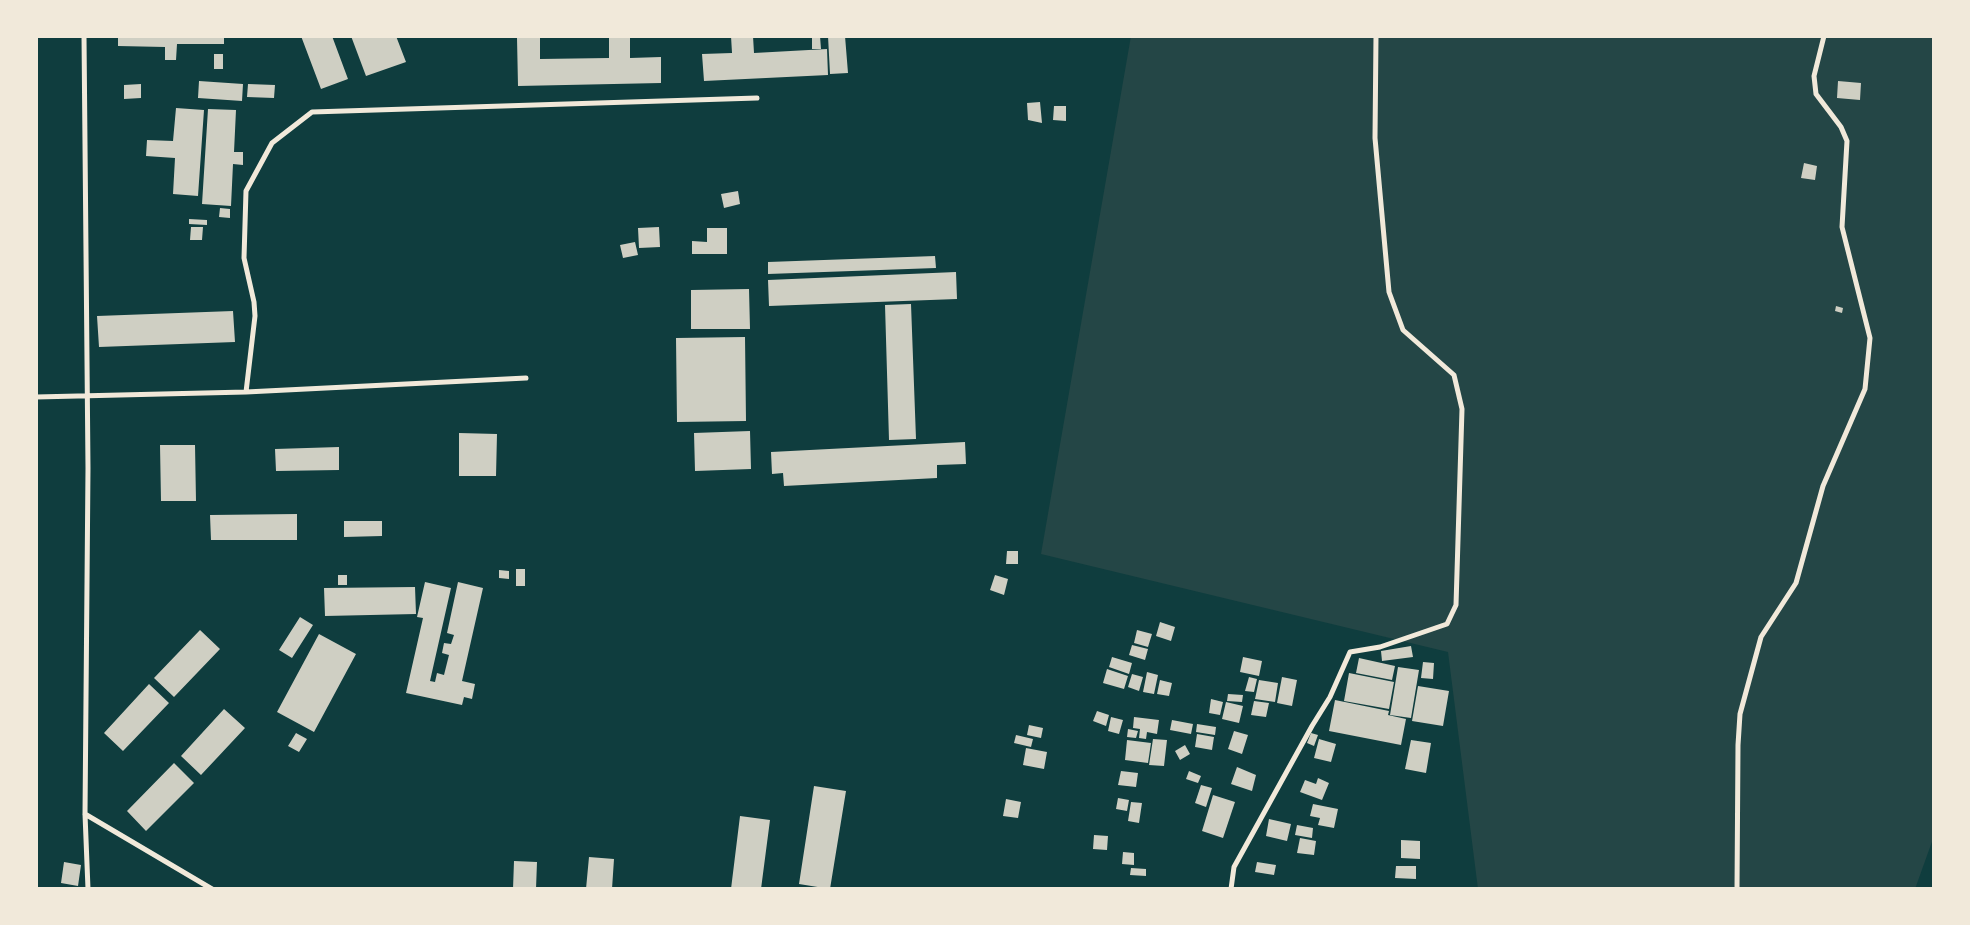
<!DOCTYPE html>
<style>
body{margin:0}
#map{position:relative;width:1970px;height:925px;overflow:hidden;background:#0f3d3e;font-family:Spectral,serif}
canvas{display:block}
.frame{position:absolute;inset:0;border:38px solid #f1e9da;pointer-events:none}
</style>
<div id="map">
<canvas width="1970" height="925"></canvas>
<div class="frame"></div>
</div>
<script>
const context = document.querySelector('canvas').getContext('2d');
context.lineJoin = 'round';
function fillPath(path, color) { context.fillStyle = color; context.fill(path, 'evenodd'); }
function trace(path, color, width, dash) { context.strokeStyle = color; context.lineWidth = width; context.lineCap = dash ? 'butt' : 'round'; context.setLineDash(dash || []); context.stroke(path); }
const green = new Path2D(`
 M1131,36H1934V836L1915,889H1478L1448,652L1041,554Z`);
const building = new Path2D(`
 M118,36H224V44H177L176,60H165V47L118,46Z
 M301,36H332L348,79L321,89Z
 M351,36H396L406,62L366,76Z
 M609,36H630V58L661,57V83L518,86L517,38H540V59L609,58Z
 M731,36H753L754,53L827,49L828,75L704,81L702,54L732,53Z
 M812,36H820L821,49H812Z
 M828,36H845L848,73L830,74Z
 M214,54H223V69H214Z
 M199,81L243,84L242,101L198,98Z
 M1838,81L1861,83L1860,100L1837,98Z
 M141,84V98L124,99V85Z
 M248,84L275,85L274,98L247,97Z
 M1040,102L1042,123L1028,120L1027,103Z
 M1054,106H1066V121L1053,120Z
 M176,108L204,110L198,196L173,194L175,158L146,156L147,140L173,141Z
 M208,109L236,110L234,152H243V165L233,164L231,206L202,204Z
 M1804,163L1817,166L1815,180L1801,178Z
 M738,191L740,204L724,208L721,194Z
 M220,208L230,209V218L219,217Z
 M189,219L207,220V225L189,224Z
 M191,227H203L202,240H190Z
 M659,227L660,247L639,248L638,228Z
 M707,228H727V254H692V241L707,242Z
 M635,242L638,255L623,258L620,245Z
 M935,256L936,268L768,274V262Z
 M956,272L957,299L769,306L768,280Z
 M749,289L750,329H691V290Z
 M911,304L916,439L889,440L885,305Z
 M1836,306L1843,308L1842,313L1835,311Z
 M233,311L235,342L99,347L97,316Z
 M745,337L746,421L677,422L676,338Z
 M750,431L751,469L695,471L694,433Z
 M459,433L497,434L496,476H459Z
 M965,442L966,464L937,465V478L784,486L783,473L772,474L771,452Z
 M160,445H195L196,501H161Z
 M339,447V470L276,471L275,449Z
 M297,514V540H211L210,515Z
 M344,521H382V536L344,537Z
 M1007,551H1018V564H1006Z
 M516,569H525V586H516Z
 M499,570L509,571V579L499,578Z
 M338,575H347V585H338Z
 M995,575L1008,579L1004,595L990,590Z
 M425,582L451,588L430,681L435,682L437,673L444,675L449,655L442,653L444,643L451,644L454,635L447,633L458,582L483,588L462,681L475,684L472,699L464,697L462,705L406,693L423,618L417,617Z
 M415,587L416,614L325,616L324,588Z
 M300,617L313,625L292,658L279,650Z
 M1160,622L1175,627L1171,641L1156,636Z
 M200,630L220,649L174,697L154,678Z
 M1137,630L1152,634L1148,647L1134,643Z
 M319,634L356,654L314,732L277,712Z
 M1132,645L1148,649L1145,660L1129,655Z
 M1411,646L1413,657L1382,661L1381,651Z
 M1112,657L1132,663L1129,674L1109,667Z
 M1243,657L1262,661L1259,676L1240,672Z
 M1359,658L1395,666L1392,680L1356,673Z
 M1423,662L1434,663L1433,679L1421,678Z
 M1398,667L1419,670L1411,718L1390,715Z
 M1107,669L1128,676L1124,689L1103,683Z
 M1147,672L1158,675L1154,694L1143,692Z
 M1349,673L1394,682L1389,709L1344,701Z
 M1132,674L1143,677L1139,691L1128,687Z
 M1249,677L1257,679L1254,692L1245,691Z
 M1282,677L1297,680L1292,706L1277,703Z
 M1160,680L1172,683L1169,696L1157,694Z
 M1259,680L1278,683L1275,702L1255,699Z
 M149,684L169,703L123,751L104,733Z
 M1418,686L1449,691L1443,726L1412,721Z
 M1228,694L1243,695L1242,702L1227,701Z
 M1211,699L1223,702L1220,715L1209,713Z
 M1335,700L1389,711L1388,715L1406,719L1401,745L1329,731Z
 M1254,701L1269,703L1266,717L1251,715Z
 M1226,702L1243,706L1239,723L1222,719Z
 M224,709L245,728L201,775L181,756Z
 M1097,711L1109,715L1106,726L1093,721Z
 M1111,717L1123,720L1119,734L1108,731Z
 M1134,717L1159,720L1157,734L1147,732L1146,739L1139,738L1140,729L1133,728Z
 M1172,720L1193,724L1191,734L1170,730Z
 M1197,724L1216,727L1215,735L1196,732Z
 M1029,725L1043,728L1041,738L1027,735Z
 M1128,729L1138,731L1136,738L1127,737Z
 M1234,731L1248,735L1242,754L1228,749Z
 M296,733L307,739L299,752L288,746Z
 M1311,733L1318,735L1314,746L1307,743Z
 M1197,734L1214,737L1212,750L1195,747Z
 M1016,735L1033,739L1031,747L1014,743Z
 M1153,739L1167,740L1164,766L1149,765Z
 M1319,739L1336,744L1331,762L1314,758Z
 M1127,740L1151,743L1148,763L1125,760Z
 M1411,740L1431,743L1426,773L1405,769Z
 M1185,745L1190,754L1180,760L1175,751Z
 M1026,748L1047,752L1044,769L1023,765Z
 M174,763L194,783L146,831L127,811Z
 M1237,767L1256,775L1252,791L1231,784Z
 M1121,771L1138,773L1136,787L1118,785Z
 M1189,771L1201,776L1198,783L1186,779Z
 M1318,778L1329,783L1322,800L1300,792L1305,780L1316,784Z
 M1201,785L1212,788L1206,807L1195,803Z
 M814,786L846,791L830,889L799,884Z
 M1213,795L1235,802L1223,838L1202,831Z
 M1118,798L1129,800L1127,811L1116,809Z
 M1006,799L1021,802L1018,818L1003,816Z
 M1131,802L1142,803L1139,823L1128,821Z
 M1313,804L1338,809L1334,828L1318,825L1320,818L1310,816Z
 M740,816L770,820L761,889H731Z
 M1269,819L1291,824L1287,841L1266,836Z
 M1297,825L1313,828L1312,838L1295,835Z
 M1094,835L1108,836L1107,850L1093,849Z
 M1300,838L1316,841L1314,855L1297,853Z
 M1401,840L1420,841V859L1401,858Z
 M1123,852L1134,853V865L1122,864Z
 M589,857L614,859L612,889H586Z
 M514,861L537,862L536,889H513Z
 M64,862L81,865L78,886L61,883Z
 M1257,862L1276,865L1274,875L1255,872Z
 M1396,866H1416V879L1395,878Z
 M1131,868L1146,869V876L1130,875Z`);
const minor = new Path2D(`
 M84,36L88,468L85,814L88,889
 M246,392L255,316L254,302L244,258L246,191L272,143L312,112L757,98
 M36,397L246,392L526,378
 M85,814L212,889
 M1231,889L1234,867L1312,726L1330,697L1350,652L1380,647L1447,624L1456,605L1462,409L1454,375L1403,330L1389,292L1375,138L1376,36
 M1737,889L1738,745L1740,714L1761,637L1796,583L1823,486L1865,389L1870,338L1842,227L1847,141L1841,127L1816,94L1814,76L1824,36`);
fillPath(green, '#244646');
fillPath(building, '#cfcfc3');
trace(minor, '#f1e9da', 5);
</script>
